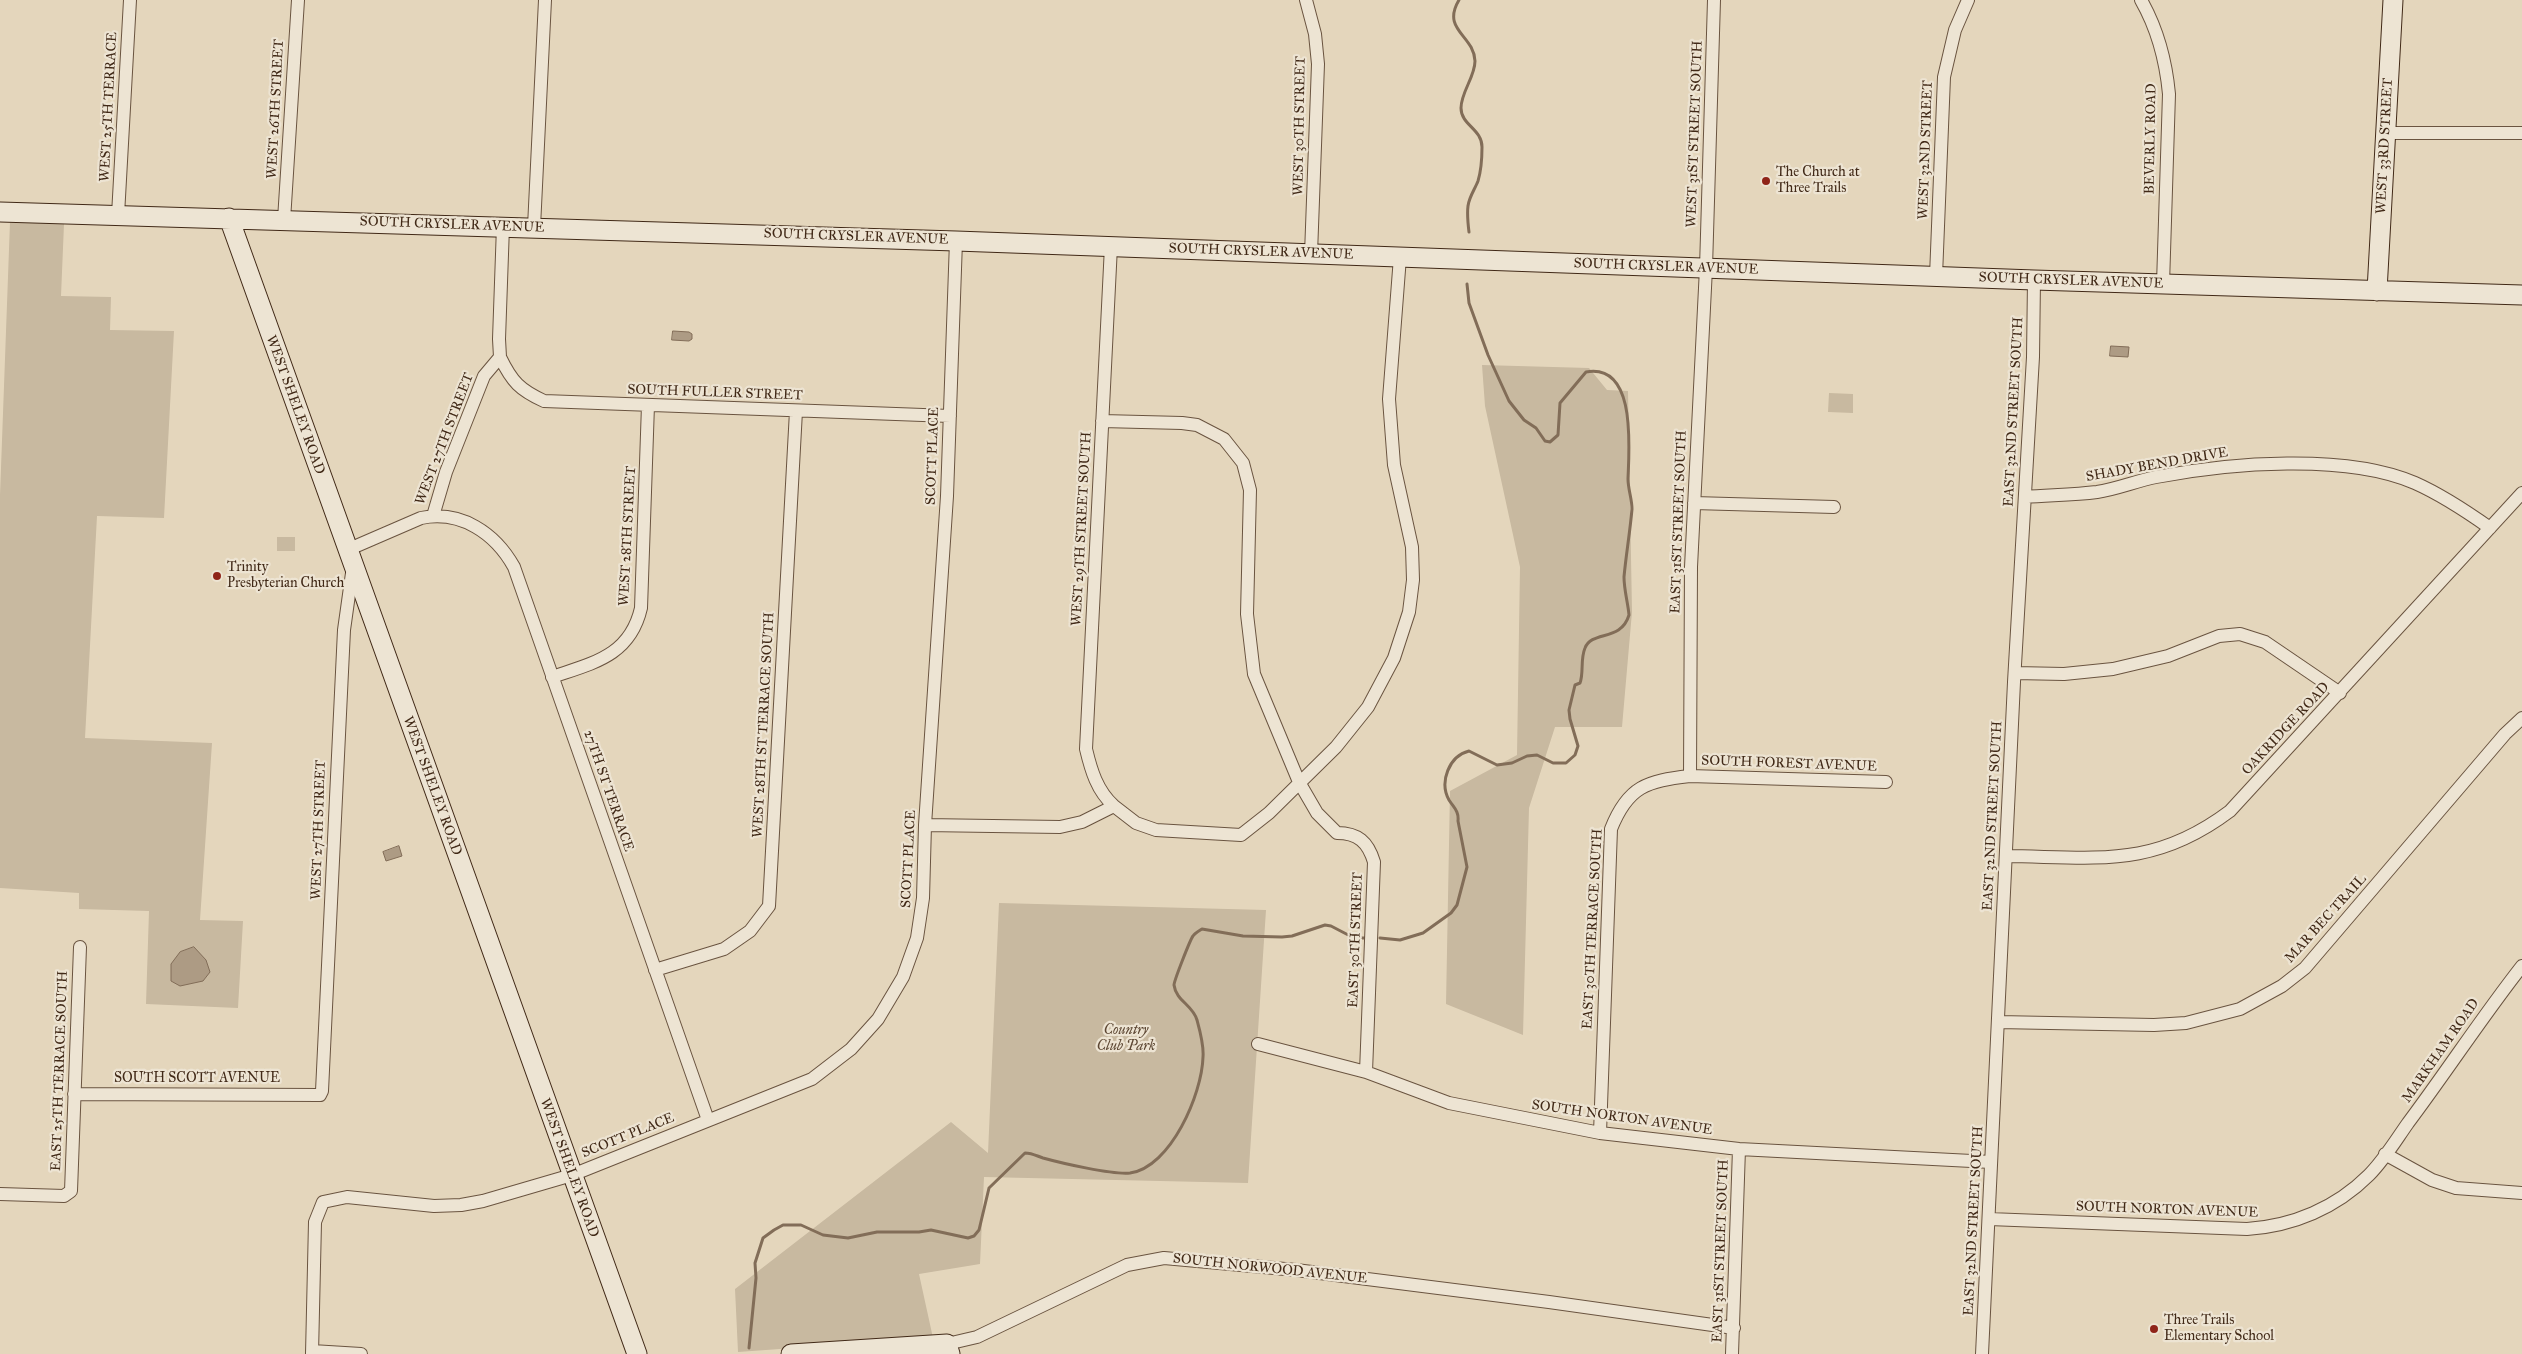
<!DOCTYPE html>
<style>
body{margin:0}
canvas{display:block;background:#e4d6bc}
</style>
<canvas width="2522" height="1354"></canvas>
<script>
const context = document.querySelector('canvas').getContext('2d');
context.lineJoin = 'round';
function fillPath(path, color) { context.fillStyle = color; context.fill(path, 'evenodd'); }
function trace(path, color, width, dash) { context.strokeStyle = color; context.lineWidth = width; context.lineCap = dash ? 'butt' : 'round'; context.setLineDash(dash || []); context.stroke(path); }
function drawText(font, color, halo, rows, align = 'center') {
  context.font = font + ' "IM FELL Great Primer",serif'; context.lineWidth = 4.5; context.setLineDash([]); context.textBaseline = 'middle'; context.strokeStyle = halo; context.fillStyle = color; for (const [text, x, y, turn = 0] of rows) {
    context.save(); context.translate(x, y); context.rotate((+turn || 0) * Math.PI / 180); context.textAlign = isNaN(turn) ? turn : align; if (halo) context.strokeText(text, 0, 0); context.fillText(text, 0, 0); context.restore();
  }
}
const green = new Path2D(`
 M10,222L64,224L61,296L111,297L110,330L174,331L164,518L97,516L85,738L212,743L200,920L243,921L238,1008L146,1004L149,911L79,909V893L0,888V495Z
 M1482,365L1589,368L1607,390L1628,391L1632,612L1622,727H1555L1529,808L1523,1035L1446,1004L1450,791L1517,755L1520,567L1485,406Z
 M1829,393L1853,394V413L1828,412Z
 M277,537H295V551H277Z
 M999,903L1266,910L1248,1183L984,1177L980,1264L919,1274L933,1338L738,1352L735,1289L951,1122L988,1153Z`);
const water = new Path2D(`
 M673,331L689,332L692,334V339L689,341L672,340Z
 M2111,346L2129,347L2128,357L2110,356Z
 M399,846L402,856L386,861L383,852Z
 M194,947L206,960L210,972L203,981L180,986L171,981V964L180,952Z`);
const stream = new Path2D(`
 M1459,0C1441,30 1474,35 1475,61C1475,77 1461,92 1461,108C1461,125 1482,129 1482,147C1482,157 1481,171 1478,181C1475,189 1469,197 1468,206C1467,214 1468,224 1469,232
 M1380,938L1400,940L1423,933L1451,913L1457,905L1467,867L1458,821C1459,811 1454,808 1449,800C1439,782 1449,756 1469,751L1497,765L1512,763L1527,756L1537,755L1553,763H1566L1575,755L1578,746L1570,719L1569,710L1575,685L1580,683C1584,672 1580,660 1585,648C1592,630 1621,642 1629,615C1628,603 1624,590 1624,577C1626,555 1630,532 1632,509C1632,499 1628,489 1628,479C1629,448 1637,363 1586,372L1560,403L1558,435L1550,442L1545,441L1536,428L1524,420L1509,401L1488,355L1469,303L1467,284
 M749,1348L756,1278L755,1263L763,1238L774,1230L783,1225H801L823,1235L848,1238L877,1232H919L931,1230L968,1238L974,1236L979,1230L989,1188L1025,1153C1032,1153 1037,1156 1043,1158C1061,1163 1113,1175 1130,1173C1171,1167 1202,1094 1203,1057C1204,1045 1200,1031 1197,1020C1193,1005 1176,1001 1174,985C1174,981 1190,940 1193,936C1195,933 1199,931 1202,929L1243,936L1282,937L1292,936L1325,925L1331,926L1354,938H1365`);
const street = new Path2D(`
 M1306,0L1315,34L1318,64L1311,254
 M2141,0C2157,28 2166,62 2169,94L2163,284
 M2386,133H2522
 M118,215L130,0
 M284,220L298,0
 M534,227L545,0
 M1111,246L1086,749C1091,770 1097,791 1114,806
 M1936,276L1944,77L1955,30L1968,0
 M500,357C512,382 520,390 544,401L950,416
 M1102,421L1182,423L1197,425L1224,439L1243,463L1250,490L1247,614L1254,674L1299,782L1317,813L1337,833C1358,833 1368,842 1374,862L1366,1072
 M2025,497C2049,495 2073,495 2097,492C2117,489 2136,481 2156,477C2229,463 2346,453 2415,483C2442,495 2466,511 2490,528
 M1694,503L1834,507
 M433,516L446,472L484,376L500,357L499,339L503,226
 M347,550L421,518C461,510 495,533 514,567L708,1120
 M2015,673L2064,674L2113,669L2168,656L2219,636L2240,634L2265,642L2340,693
 M552,677C593,663 630,656 641,608L648,405
 M1690,776L1691,567L1706,268L1714,0
 M925,825L1060,827L1082,822L1114,806L1136,823L1156,830L1241,835L1269,813L1336,747L1368,707L1394,658L1409,612L1413,580L1412,547L1394,465L1389,399L1400,257
 M2006,856C2097,857 2153,869 2230,811L2522,493
 M655,970L724,949L750,931L769,906L796,411
 M1998,1022L2154,1025L2186,1023L2240,1009L2282,986L2305,968L2505,734L2522,718
 M1258,1044L1366,1072L1449,1103L1600,1133L1739,1149L1991,1162
 M74,1094L320,1095L322,1091L344,630L353,566
 M1600,1133L1611,829C1628,786 1647,781 1690,776L1886,782
 M2385,1154L2432,1180L2456,1188L2522,1193
 M0,1194L64,1196L71,1191L80,947
 M1989,1219L2247,1229C2293,1226 2336,1208 2369,1175C2384,1160 2396,1140 2408,1123C2447,1071 2482,1017 2522,966
 M947,1344L977,1337L1127,1265L1164,1258L1296,1270L1549,1302L1734,1328
 M312,1351L361,1354
 M312,1354L315,1222L323,1202L347,1197L434,1206L461,1205L483,1201L572,1175L812,1079L851,1049L878,1019L903,977L917,938L923,898L925,825L947,496L956,241
 M1732,1354L1739,1149
 M1982,1354L2014,682L2033,357L2034,280`);
const secondary = new Path2D(`
 M0,212L956,241L2034,280L2522,295
 M229,218L637,1354
 M2377,291L2393,0
 M791,1354L947,1344L950,1354`);
const markers = [
 [1766,181,5,"#8f2418"],
 [217,576,5,"#8f2418"],
 [2154,1329,5,"#8f2418"]
];
const streetNames = [
 ["WEST 25TH TERRACE",109,107,-87],
 ["WEST 26TH STREET",276,109,-87],
 ["WEST 30TH STREET",1300,126,-89],
 ["WEST 31ST STREET SOUTH",1695,134,-88],
 ["BEVERLY ROAD",2151,139,-89],
 ["WEST 33RD STREET",2385,146,-87],
 ["WEST 32ND STREET",1926,150,-88],
 ["SOUTH CRYSLER AVENUE",452,225,2],
 ["SOUTH CRYSLER AVENUE",856,237,2],
 ["SOUTH CRYSLER AVENUE",1261,252,2],
 ["SOUTH CRYSLER AVENUE",1666,267,2],
 ["SOUTH CRYSLER AVENUE",2071,281,2],
 ["SOUTH FULLER STREET",715,393,2],
 ["WEST SHELEY ROAD",295,405,70],
 ["EAST 32ND STREET SOUTH",2014,412,-87],
 ["WEST 27TH STREET",445,439,-69],
 ["SCOTT PLACE",933,456,-88],
 ["SHADY BEND DRIVE",2157,465,-10],
 ["EAST 31ST STREET SOUTH",1679,522,-88],
 ["WEST 29TH STREET SOUTH",1082,529,-87],
 ["WEST 28TH STREET",628,536,-87],
 ["WEST 28TH ST TERRACE SOUTH",764,725,-87],
 ["OAKRIDGE ROAD",2286,729,-47],
 ["SOUTH FOREST AVENUE",1789,764,2],
 ["WEST SHELEY ROAD",432,786,70],
 ["27TH ST TERRACE",608,791,71],
 ["EAST 32ND STREET SOUTH",1993,816,-87],
 ["WEST 27TH STREET",319,830,-88],
 ["SCOTT PLACE",909,859,-87],
 ["MAR BEC TRAIL",2326,919,-48],
 ["EAST 30TH TERRACE SOUTH",1593,929,-87],
 ["EAST 30TH STREET",1356,940,-88],
 ["MARKHAM ROAD",2441,1051,-55],
 ["EAST 25TH TERRACE SOUTH",60,1071,-88],
 ["SOUTH SCOTT AVENUE",197,1079],
 ["SOUTH NORTON AVENUE",1622,1118,8],
 ["SCOTT PLACE",628,1136,-22],
 ["WEST SHELEY ROAD",569,1168,70],
 ["SOUTH NORTON AVENUE",2167,1210,2],
 ["EAST 32ND STREET SOUTH",1974,1221,-87],
 ["EAST 31ST STREET SOUTH",1721,1251,-88],
 ["SOUTH NORWOOD AVENUE",1270,1269,6]
];
const poiNames = [
 ["The Church at",1776,173],
 ["Three Trails",1776,189],
 ["Trinity",227,568],
 ["Presbyterian Church",227,584],
 ["Three Trails",2164,1321],
 ["Elementary School",2164,1337]
];
const parkNames = [
 ["Country",1126,1031],
 ["Club Park",1126,1047]
];
fillPath(green, '#c8b9a0');
fillPath(water, '#ad9b84');
trace(water, '#826d58', 1);
trace(stream, '#826d58', 3);
trace(street, '#6a5440', 14);
trace(secondary, '#412917', 21);
trace(street, '#ede4d3', 12);
trace(secondary, '#ede4d3', 19);
for (const [x, y, r, color] of markers) { const dot = new Path2D(); dot.arc(x, y, r, 0, 2 * Math.PI); context.fillStyle = color; context.fill(dot); trace(dot, '#ede4d3', 2); }
drawText('14px', '#412917', '#ede4d3', streetNames);
drawText('14px', '#412917', '#ede4d3', poiNames, 'left');
drawText('italic 14px', '#5c4632', '#ede4d3', parkNames);
</script>
